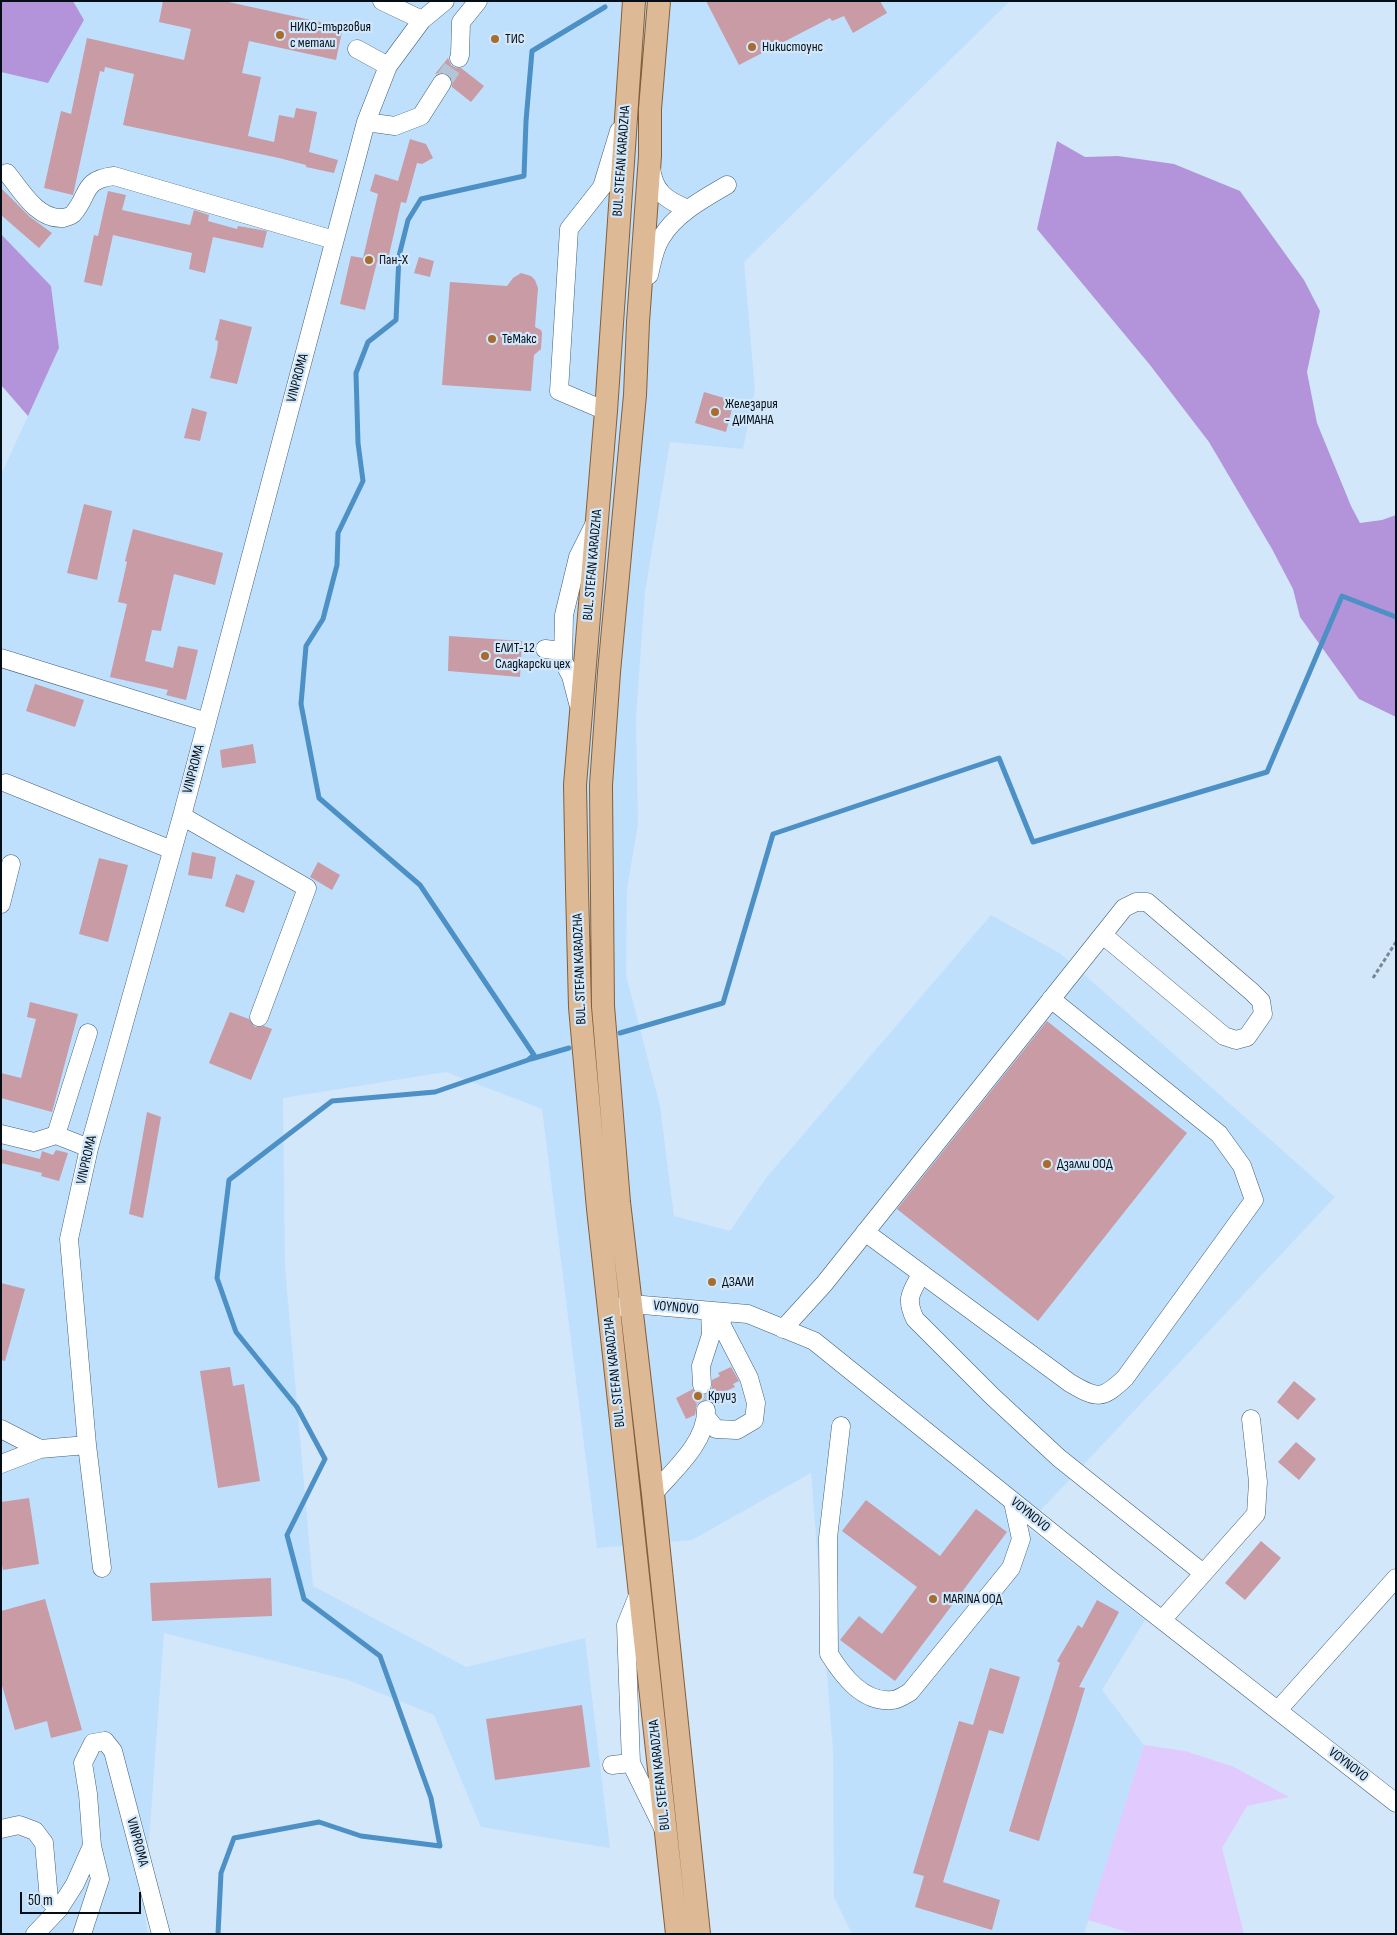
<!DOCTYPE html>
<meta charset="utf-8">
<style>
body{margin:0}
#map{position:relative;width:1397px;height:1935px;overflow:hidden;background:#d2e7f9;font-family:"Sofia Sans Condensed",sans-serif}
canvas{display:block}
.frame{position:absolute;inset:0;border:2px solid #030e17;pointer-events:none}
.scale{position:absolute;left:20px;top:1892px;width:121px;height:22px;box-sizing:border-box;border:2px solid #030e17;border-top:0;padding-left:6px;font-size:15px;line-height:18px;white-space:nowrap;color:#030e17;-webkit-text-stroke:4px #d2e7f9;paint-order:stroke}
</style>
<div id="map">
<canvas width="1397" height="1935"></canvas>
<div class="frame"></div>
<div class="scale">50 m</div>
</div>
<script>
const context = document.querySelector('canvas').getContext('2d');
context.lineJoin = 'round';
function fillPath(path, color) { context.fillStyle = color; context.fill(path, 'evenodd'); }
function trace(path, color, width, dash) { context.strokeStyle = color; context.lineWidth = width; context.lineCap = dash ? 'butt' : 'round'; context.setLineDash(dash || []); context.stroke(path); }
function drawText(font, color, halo, rows, align = 'center') {
  context.font = font + ' "Sofia Sans Condensed",sans-serif'; context.lineWidth = 4.5; context.setLineDash([]); context.textBaseline = 'middle'; context.strokeStyle = halo; context.fillStyle = color; for (const [text, x, y, turn = 0] of rows) {
    context.save(); context.translate(x, y); context.rotate((+turn || 0) * Math.PI / 180); context.textAlign = isNaN(turn) ? turn : align; if (halo) context.strokeText(text, 0, 0); context.fillText(text, 0, 0); context.restore();
  }
}
const built = new Path2D(`
 M73,1H1010L744,262L755,390L743,449L670,442L645,592L636,717L638,824L627,889L626,975L660,1106L674,1216L730,1231L766,1178L991,915L1061,954L1335,1197L1026,1526L1145,1620L1102,1690L1144,1745L1084,1934H852L834,1897L833,1751L811,1473L692,1540L597,1548L542,1109L446,1072L283,1098L285,1267L313,1586L466,1667L585,1638L610,1848L481,1827L434,1715L348,1680L164,1633L144,1912L148,1934H1V475L59,348L51,286L1,234V72L84,20Z`);
const green = new Path2D(`
 M1144,1745L1185,1751L1234,1767L1289,1797L1247,1806L1222,1848L1244,1934H1134L1088,1920Z`);
const forest = new Path2D(`
 M1,1H73L84,20L48,83L1,72Z
 M1057,141L1085,157L1118,156L1174,164L1240,191L1304,280L1320,311L1307,372L1317,423L1351,506L1360,523L1382,520L1396,515V717L1359,699L1300,617L1293,589L1272,549L1209,442L1150,365L1037,229Z
 M1,234L51,286L59,348L28,416L1,385Z`);
const stream = new Path2D(`
 M620,1033L723,1003L773,834L999,758L1033,842L1267,772L1342,596L1396,617
 M531,1059L569,1048
 M218,1934L221,1873L234,1838L319,1822L361,1836L440,1846L431,1798L380,1656L304,1599L287,1535L325,1459L297,1407L236,1332L217,1278L229,1180L332,1101L435,1092L528,1060L534,1055L420,885L319,798L301,704L306,646L323,619L337,565L338,533L363,481L358,443L356,373L368,342L396,320L399,256L408,220L421,199L524,176L526,121L532,51L605,7`);
const building = new Path2D(`
 M163,1H224L343,27L336,60L249,41L242,73L261,77L248,136L274,142L279,115L294,118L296,108L317,112L309,152L338,160L334,173L306,167V165L279,158L123,125L134,74L105,67L104,72L100,71L73,195L44,188L61,111L71,114L87,38L184,60L191,29L159,22Z
 M706,1H880L887,13L853,33L844,16L832,21L830,18L739,65Z
 M448,58L451,65L456,68H461L484,86L471,102L452,87V79L448,74L442,72L435,74Z
 M410,139L426,144L433,158L422,164L417,163L406,203L401,202L387,264L377,262L365,310L340,304L351,256L363,258L378,194L370,191L375,174L398,181Z
 M1,188L30,217L52,233L39,248L1,215Z
 M108,191L126,195L122,210L190,225L194,210L209,215L208,221L237,229L238,226L267,231L263,248L213,237L205,273L189,269L192,253L113,235L102,286L84,282L94,235L98,236Z
 M419,257L434,261L430,277L414,273Z
 M521,273L531,276L535,280L538,288L535,327L541,330L542,333L541,349L534,355L531,391L442,385L450,282L507,286L513,278Z
 M220,319L252,327L237,384L210,378L217,350L218,341L215,340Z
 M704,392L734,401L726,432L695,423Z
 M192,408L207,412L200,441L184,438Z
 M84,504L112,511L97,580L67,573Z
 M133,529L223,553L215,585L174,574L161,631L152,630L145,661L173,668L178,646L198,650L186,700L166,695L168,690L110,677L127,604L118,602L127,562L125,561Z
 M449,636L522,641L520,677L448,671Z
 M35,684L84,700L75,727L26,711Z
 M253,744L256,763L222,768L220,750Z
 M192,852L216,857L212,879L188,875Z
 M99,858L128,865L108,942L79,934Z
 M318,862L340,875L332,890L310,877Z
 M236,874L255,881L244,913L225,906Z
 M30,1002L78,1014L52,1112L1,1098V1073L21,1078L36,1019L27,1017Z
 M230,1012L249,1019L255,1027L264,1026L272,1029L251,1080L209,1063Z
 M1047,1021L1187,1133L1038,1321L897,1209Z
 M147,1112L161,1117L143,1218L129,1214Z
 M1,1149L40,1159L42,1151L53,1155L56,1150L68,1153L59,1181L41,1176L42,1173L1,1163Z
 M1,1283L25,1289L5,1361L1,1360Z
 M230,1367L233,1386L244,1384L260,1481L218,1488L200,1371Z
 M731,1367L739,1381L733,1384L735,1387L724,1392L728,1399L715,1405L708,1400L701,1401L697,1404L695,1415L686,1419L676,1398L693,1389L698,1395L707,1394L712,1389V1380L720,1376L718,1373Z
 M1294,1381L1316,1399L1298,1420L1277,1402Z
 M1296,1442L1316,1459L1299,1480L1278,1462Z
 M29,1498L39,1564L3,1570L1,1560V1502Z
 M866,1500L940,1556L976,1509L1007,1532L895,1681L840,1640L859,1616L882,1634L917,1587L842,1531Z
 M1261,1541L1281,1558L1245,1600L1225,1583Z
 M271,1578L272,1616L152,1621L150,1583Z
 M45,1599L82,1730L51,1738L47,1721L15,1730L1,1682V1611Z
 M1097,1600L1119,1612L1079,1687L1085,1688L1039,1841L1009,1831L1060,1663L1057,1661L1078,1625L1082,1628Z
 M990,1668L1020,1677L1003,1734L989,1730L943,1882L1000,1900L992,1930L915,1907L924,1876L913,1873L959,1721L973,1725Z
 M582,1705L590,1767L495,1780L486,1719Z`);
const minorTunnel = new Path2D(`
 M442,83L459,58
 M702,1385L706,1410`);
const path = new Path2D(`
 M1373,978L1396,942`);
const minor = new Path2D(`
 M382,1L422,20
 M357,49L388,66
 M459,58L460,55L461,22L478,1
 M366,122L395,126L421,116L442,83
 M651,168C654,192 666,200 688,209
 M7,173C21,190 37,220 63,218C67,217 71,216 73,214C90,195 81,180 114,176L334,240
 M649,275C652,263 654,249 661,238C675,214 703,199 727,185
 M606,411L559,391L569,229L602,187L619,131
 M545,649L562,651
 M1,658L207,722
 M578,703L571,676L563,661L564,615L578,557L594,525
 M6,783L172,850
 M182,816L307,888L259,1017
 M1,904L11,864
 M1,1134L34,1142L56,1135L88,1033
 M56,1135L89,1148
 M865,1232L1070,1383C1097,1399 1102,1400 1125,1378L1254,1200L1242,1166L1219,1134L1051,999
 M921,1274C911,1293 905,1298 915,1319L992,1396L1059,1458L1203,1573
 M619,1307L631,1304L748,1314L814,1341L1112,1581L1396,1803
 M783,1329L824,1284L1124,908L1136,902H1147L1252,992L1261,1001L1263,1014L1247,1037L1236,1040L1224,1036L1103,935
 M702,1385L701,1366L711,1335L710,1311
 M706,1417L716,1429L737,1430L754,1420L756,1403L749,1378L722,1326L721,1312
 M841,1426L828,1538L829,1654C843,1676 863,1703 892,1700C898,1700 905,1695 910,1692L1011,1568L1021,1539L1013,1502
 M1,1429L40,1449L87,1445
 M1,1464L40,1449
 M653,1494C673,1471 707,1442 706,1410
 M102,1568L87,1445L69,1239L89,1148L182,816L366,122L388,66L422,20L445,1
 M639,1593L626,1625L631,1763L663,1828
 M1162,1620L1256,1514L1258,1482L1251,1419
 M1278,1710L1396,1578
 M612,1765L631,1763
 M1,1829L19,1825L35,1831L44,1843L49,1900L59,1909
 M35,1934L59,1909L75,1884L92,1846L88,1794L83,1763L93,1743L105,1741L113,1751L161,1934
 M82,1934L100,1879L92,1846`);
const major = new Path2D(`
 M634,1L606,411L575,785L577,889L580,1007L598,1209L677,1934
 M659,1L650,109V156L638,322L635,395L609,672L601,785L603,1006L619,1202L653,1494L699,1934`);
const markers = [
 [280,35,5,"#a76c2e"],
 [495,39,5,"#a76c2e"],
 [752,47,5,"#a76c2e"],
 [369,260,5,"#a76c2e"],
 [492,339,5,"#a76c2e"],
 [715,412,5,"#a76c2e"],
 [485,656,5,"#a76c2e"],
 [1047,1164,5,"#a76c2e"],
 [712,1282,5,"#a76c2e"],
 [698,1396,5,"#a76c2e"],
 [933,1599,5,"#a76c2e"]
];
const poiNames = [
 ["НИКО-търговия",290,27],
 ["с метали",290,43],
 ["ТИС",505,39],
 ["Никистоунс",762,47],
 ["Пан-Х",379,260],
 ["ТеМакс",502,339],
 ["Железария",725,404],
 ["- ДИМАНА",725,420],
 ["ЕЛИТ-12",495,648],
 ["Сладкарски цех",495,664],
 ["Дзалли ООД",1057,1164],
 ["ДЗАЛИ",722,1282],
 ["Круиз",708,1396],
 ["MARINA ООД",943,1599]
];
const streetNames = [
 ["BUL. STEFAN KARADZHA",622,161,-86],
 ["VINPROMA",298,378,-75],
 ["BUL. STEFAN KARADZHA",593,565,-85],
 ["VINPROMA",194,769,-75],
 ["BUL. STEFAN KARADZHA",580,969,-92],
 ["VINPROMA",87,1160,-77],
 ["VOYNOVO",676,1308,5],
 ["BUL. STEFAN KARADZHA",615,1372,-96],
 ["VOYNOVO",1030,1515,39],
 ["VOYNOVO",1348,1765,38],
 ["BUL. STEFAN KARADZHA",660,1775,-96],
 ["VINPROMA",137,1842,75]
];
fillPath(built, '#bfe0fc');
fillPath(green, '#e0cafe');
fillPath(forest, '#b394db');
trace(stream, '#4c90c5', 5);
fillPath(building, '#c89ba5');
trace(minorTunnel, '#b3c6d7', 18, [18, 9]);
trace(minor, '#41607a', 19);
trace(major, '#825f3b', 24);
trace(path, '#788896', 3, [4, 2.5]);
trace(minor, '#fff', 18);
trace(major, '#ddb995', 22);
for (const [x, y, r, color] of markers) { const dot = new Path2D(); dot.arc(x, y, r, 0, 2 * Math.PI); context.fillStyle = color; context.fill(dot); trace(dot, '#d2e7f9', 2); }
drawText('14px', '#030e17', '#d2e7f9', poiNames, 'left');
drawText('14px', '#030e17', '#d2e7f9', streetNames);
</script>
